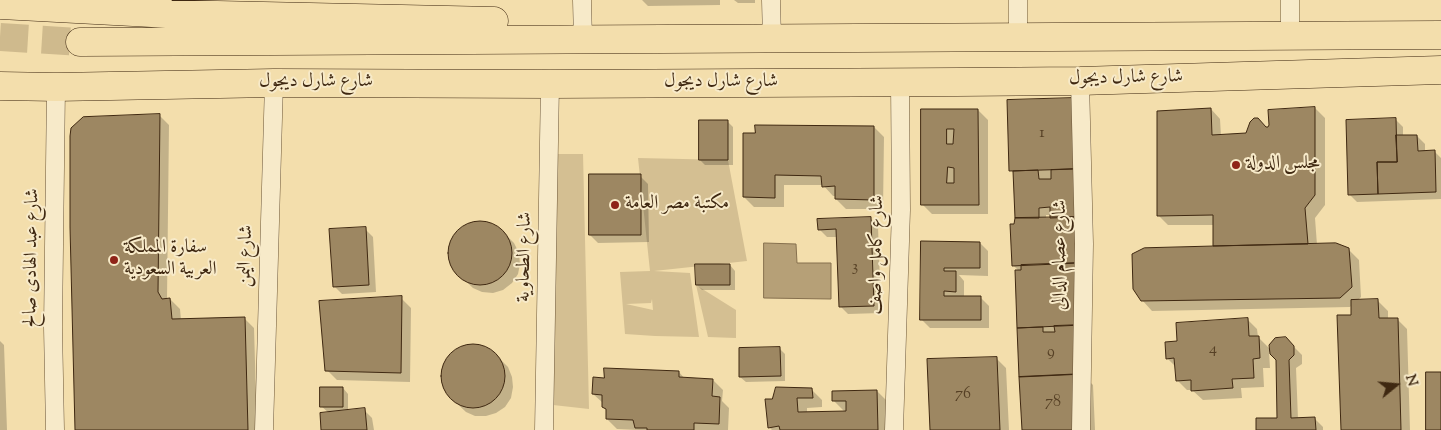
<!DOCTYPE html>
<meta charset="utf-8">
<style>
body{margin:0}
#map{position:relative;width:1441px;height:430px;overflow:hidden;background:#f3deac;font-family:"Sorts Mill Goudy",serif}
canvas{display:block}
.north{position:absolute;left:1371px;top:360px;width:50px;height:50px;-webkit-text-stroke:4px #f7eac9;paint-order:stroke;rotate:73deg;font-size:14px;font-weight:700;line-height:20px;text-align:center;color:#3f2811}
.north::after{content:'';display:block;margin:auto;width:18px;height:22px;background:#3f2811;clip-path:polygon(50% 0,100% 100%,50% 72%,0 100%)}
</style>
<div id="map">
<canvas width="1441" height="430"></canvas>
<div class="north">N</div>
</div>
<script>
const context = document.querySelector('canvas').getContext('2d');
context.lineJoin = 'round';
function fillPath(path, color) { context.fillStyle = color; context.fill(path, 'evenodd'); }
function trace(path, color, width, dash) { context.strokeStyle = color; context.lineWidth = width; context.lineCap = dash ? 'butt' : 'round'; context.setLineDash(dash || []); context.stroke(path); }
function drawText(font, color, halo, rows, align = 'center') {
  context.font = font + ' "Sorts Mill Goudy",Amiri,serif'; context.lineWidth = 4; context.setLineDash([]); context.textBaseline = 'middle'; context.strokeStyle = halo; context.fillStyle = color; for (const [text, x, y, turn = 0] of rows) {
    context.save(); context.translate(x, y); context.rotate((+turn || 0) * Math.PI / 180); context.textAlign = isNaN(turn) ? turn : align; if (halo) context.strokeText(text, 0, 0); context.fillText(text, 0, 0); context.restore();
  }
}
const green = new Path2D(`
 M551,154H583L589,409L553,405Z
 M638,158L728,160L747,261L654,271L690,273L699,337L655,336L625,334L620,272L650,271ZM652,299L653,310L626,304L651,303Z
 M696,285L736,310V338L708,337Z`);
const water = new Path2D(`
 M764,243L796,244L797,263H831V299L764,298Z`);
const shadow = new Path2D(`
 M642,0H720V5L648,6Z
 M734,0H755V3H738Z
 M1008,101L1084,178L1091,383L1093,385L1095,430H1023L1016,271H1019L1013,265L1015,225L1014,174L1011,170ZM1046,215H1052V219H1046Z
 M1315,108L1325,118V205L1315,218L1317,245L1348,249L1359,260L1361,297L1357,301H1378L1388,311V319H1397L1407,329L1410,430H1342L1353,316L1352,305L1350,307L1152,311L1142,300L1215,248L1214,225H1168L1158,215L1211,109L1220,119L1221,136L1247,135L1266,128Z
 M922,110H978L988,120V214H932L922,204Z
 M159,115L169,125L167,299H170L180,309L181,320L244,318L254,328L257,430H76Z
 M1395,119L1403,127V136H1417L1425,144V152L1434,151L1441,158V199L1357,202L1349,194Z
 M727,121L733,127V165H705L700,160Z
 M874,127L884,137L883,209H846L836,199V196H833L823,185H784V207H754L744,197L756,135Z
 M640,176L648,184L649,242L598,243L590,235Z
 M870,218L878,226L881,313L848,314L840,306L838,237H827L819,229Z
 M477,222H488L498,227L514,243L519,253L520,264L518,274L512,283L503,290L493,293L482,292L473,288L457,273L452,265L449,255L450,246L454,237L460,229L468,224Z
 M365,229L373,237L376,292L342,294L334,286Z
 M922,243H980L988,251V276L959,275L964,281V297L981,298L989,306V328H930L922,320Z
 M730,265L735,271V290H702L697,285Z
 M401,298L411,308L410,382L337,380L327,370Z
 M1247,319L1257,329L1258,337L1270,349L1286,339L1302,355V364L1296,368L1298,419H1315L1323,427V430H1257L1279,419L1277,360L1269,351L1270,368H1263L1264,387L1241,388L1242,398L1203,400L1192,390H1187L1177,380L1176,367L1167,358L1179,342Z
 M0,341L4,345L7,430H0Z
 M470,345L481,346L491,350L508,367L512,377L513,387L511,398L505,407L496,413L486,416H475L466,412L450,397L445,389L442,379L443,369L447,360L453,353L461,348Z
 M780,349L785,354V381L746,382L740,377Z
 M996,358L1006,368L1009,430H931Z
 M679,372L685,379L713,380L723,390L722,401L729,408L728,430H639L617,429L607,419L608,411L603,407V403L593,394L605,379Z
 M343,388L348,394V411L364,410L372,418L374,430H323L329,413L321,406Z
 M812,390L822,400V407L807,408V413L845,412L834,401L877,391L887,401V430H772L769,427L767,400Z`);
const building = new Path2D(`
 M1074,98L1076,169L1009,171L1007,100Z
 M1315,107V195L1305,208L1308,244L1213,246V215L1157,216V111L1211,108L1212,135L1246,133L1250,122L1254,118H1258L1266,127H1268L1269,125L1268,110Z
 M921,109H978L979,205H921ZM947,129H954L953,144H947ZM948,167L954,168V183H947Z
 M160,114L158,292L162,299L170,298L172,319L245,317L248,430H75L70,227V136L71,128L83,117Z
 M1396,118L1397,162H1377L1378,194L1348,195L1346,120Z
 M699,120H728V160H699Z
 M755,125L874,126V200L835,199V186L822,187L821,176L775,175V198L743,197V133H755Z
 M1396,135H1417L1418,151L1435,150L1436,192L1378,194L1377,162H1397Z
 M1076,169L1078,217L1050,218V207L1039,208V218H1015L1013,171L1038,170L1039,179H1051V170Z
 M589,174H641V235H589Z
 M871,217L874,306L839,307L836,229L818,230L817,219Z
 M1078,217L1079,263L1012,266L1010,224H1014L1015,218Z
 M448 253a32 32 0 1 1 64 0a32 32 0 1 1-64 0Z
 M366,227L369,285L333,287L329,229Z
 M921,241L980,242V268H944V271H956V292L944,291V296H981V320H920Z
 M1336,243L1349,248L1352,287L1340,298L1141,301L1133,289L1132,254L1144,248Z
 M1079,263L1082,325L1017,328L1015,270H1021V265Z
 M695,264H730V285H696Z
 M402,296L401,373L325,371L319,301Z
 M1378,299L1379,318H1398L1401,430H1341L1337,315H1351V300Z
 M1248,318L1249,336H1259L1260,358L1253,359L1254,378L1232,379L1233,388L1191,391V380L1176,381L1174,358L1166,359L1165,342L1177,341L1176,323Z
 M1082,325L1084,374L1019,377L1017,328L1043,327V332H1055L1054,326Z
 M1286,337L1294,346V355L1289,360L1291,418L1315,417L1316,430H1256V418H1277L1276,360L1270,354L1269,345L1275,338Z
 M441 376a32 32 0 1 1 64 0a32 32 0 1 1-64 0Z
 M780,347L781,376L739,377V348Z
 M997,357L1000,430H930L927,359Z
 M604,368L679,371V377L713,379L712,396L720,397L719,424L694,423V430H647V428H635L633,420L606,419V409L602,407V395L592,394L593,377L604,378Z
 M1426,372H1441V430H1426Z
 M1084,374L1086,430H1022L1019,377Z
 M320,387H343V407H320Z
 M776,387L812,388L813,398H797L798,412L846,411V401H832V391L877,390L878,430H780L779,426L768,428L765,399H772Z
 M365,408L367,430H321L320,413Z`);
const primaryTunnel = new Path2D(`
 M0,37L80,42`);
const street = new Path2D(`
 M582,0L583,40
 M771,0L772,39
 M1290,0V37
 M1018,39V0
 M1080,81L1084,244L1081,430
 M55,430L53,327L56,87
 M264,430L274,83
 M544,430L550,84
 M894,430L901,210L900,82`);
const primary = new Path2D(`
 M0,5L171,14L494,21
 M80,42C533,38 987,41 1441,35
 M0,86L56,87L274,83L550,84L957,82L1080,81L1441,70`);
const markers = [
 [1236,165,5,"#8f2418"],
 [615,205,5,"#8f2418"],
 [114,260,5,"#8f2418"]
];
const numberNames = [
 ["1",1042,134],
 ["3",855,268],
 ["4",1213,350],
 ["9",1051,353],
 ["76",963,395],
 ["78",1053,403]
];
const streetNames = [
 ["شارع شارل ديجول",1126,79,-1],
 ["شارع شارل ديجول",316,83],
 ["شارع شارل ديجول",721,83],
 ["شارع كامل واصف",878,255,-89],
 ["شارع عصام الدالى",1062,255,-90],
 ["شارع اليمن",247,256,-88],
 ["شارع الطحاوية",526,257,-89],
 ["شارع عبد الهادى صالح",33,258,-89]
];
const poiNames = [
 ["مجلس الدولة",1246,165],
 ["مكتبة مصر العامة",625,205],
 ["سفارة المملكة",124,249],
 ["العربية السعودية",124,271]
];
fillPath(green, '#d4bf92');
fillPath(water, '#b6a077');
trace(water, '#86704e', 1);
fillPath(shadow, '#0003');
fillPath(building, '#9d8762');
trace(building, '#3f2811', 1);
trace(primaryTunnel, '#cfba8d', 28, [28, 14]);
trace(street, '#6c5638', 19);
trace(primary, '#3f2811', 29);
trace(street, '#f7eac9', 18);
trace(primary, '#f3deac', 28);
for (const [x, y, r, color] of markers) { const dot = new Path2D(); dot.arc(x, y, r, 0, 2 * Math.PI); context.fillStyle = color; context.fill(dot); trace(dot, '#f7eac9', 2); }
drawText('16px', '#564025', null, numberNames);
drawText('19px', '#3f2811', '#f7eac9', streetNames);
drawText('19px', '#3f2811', '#f7eac9', poiNames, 'left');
</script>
